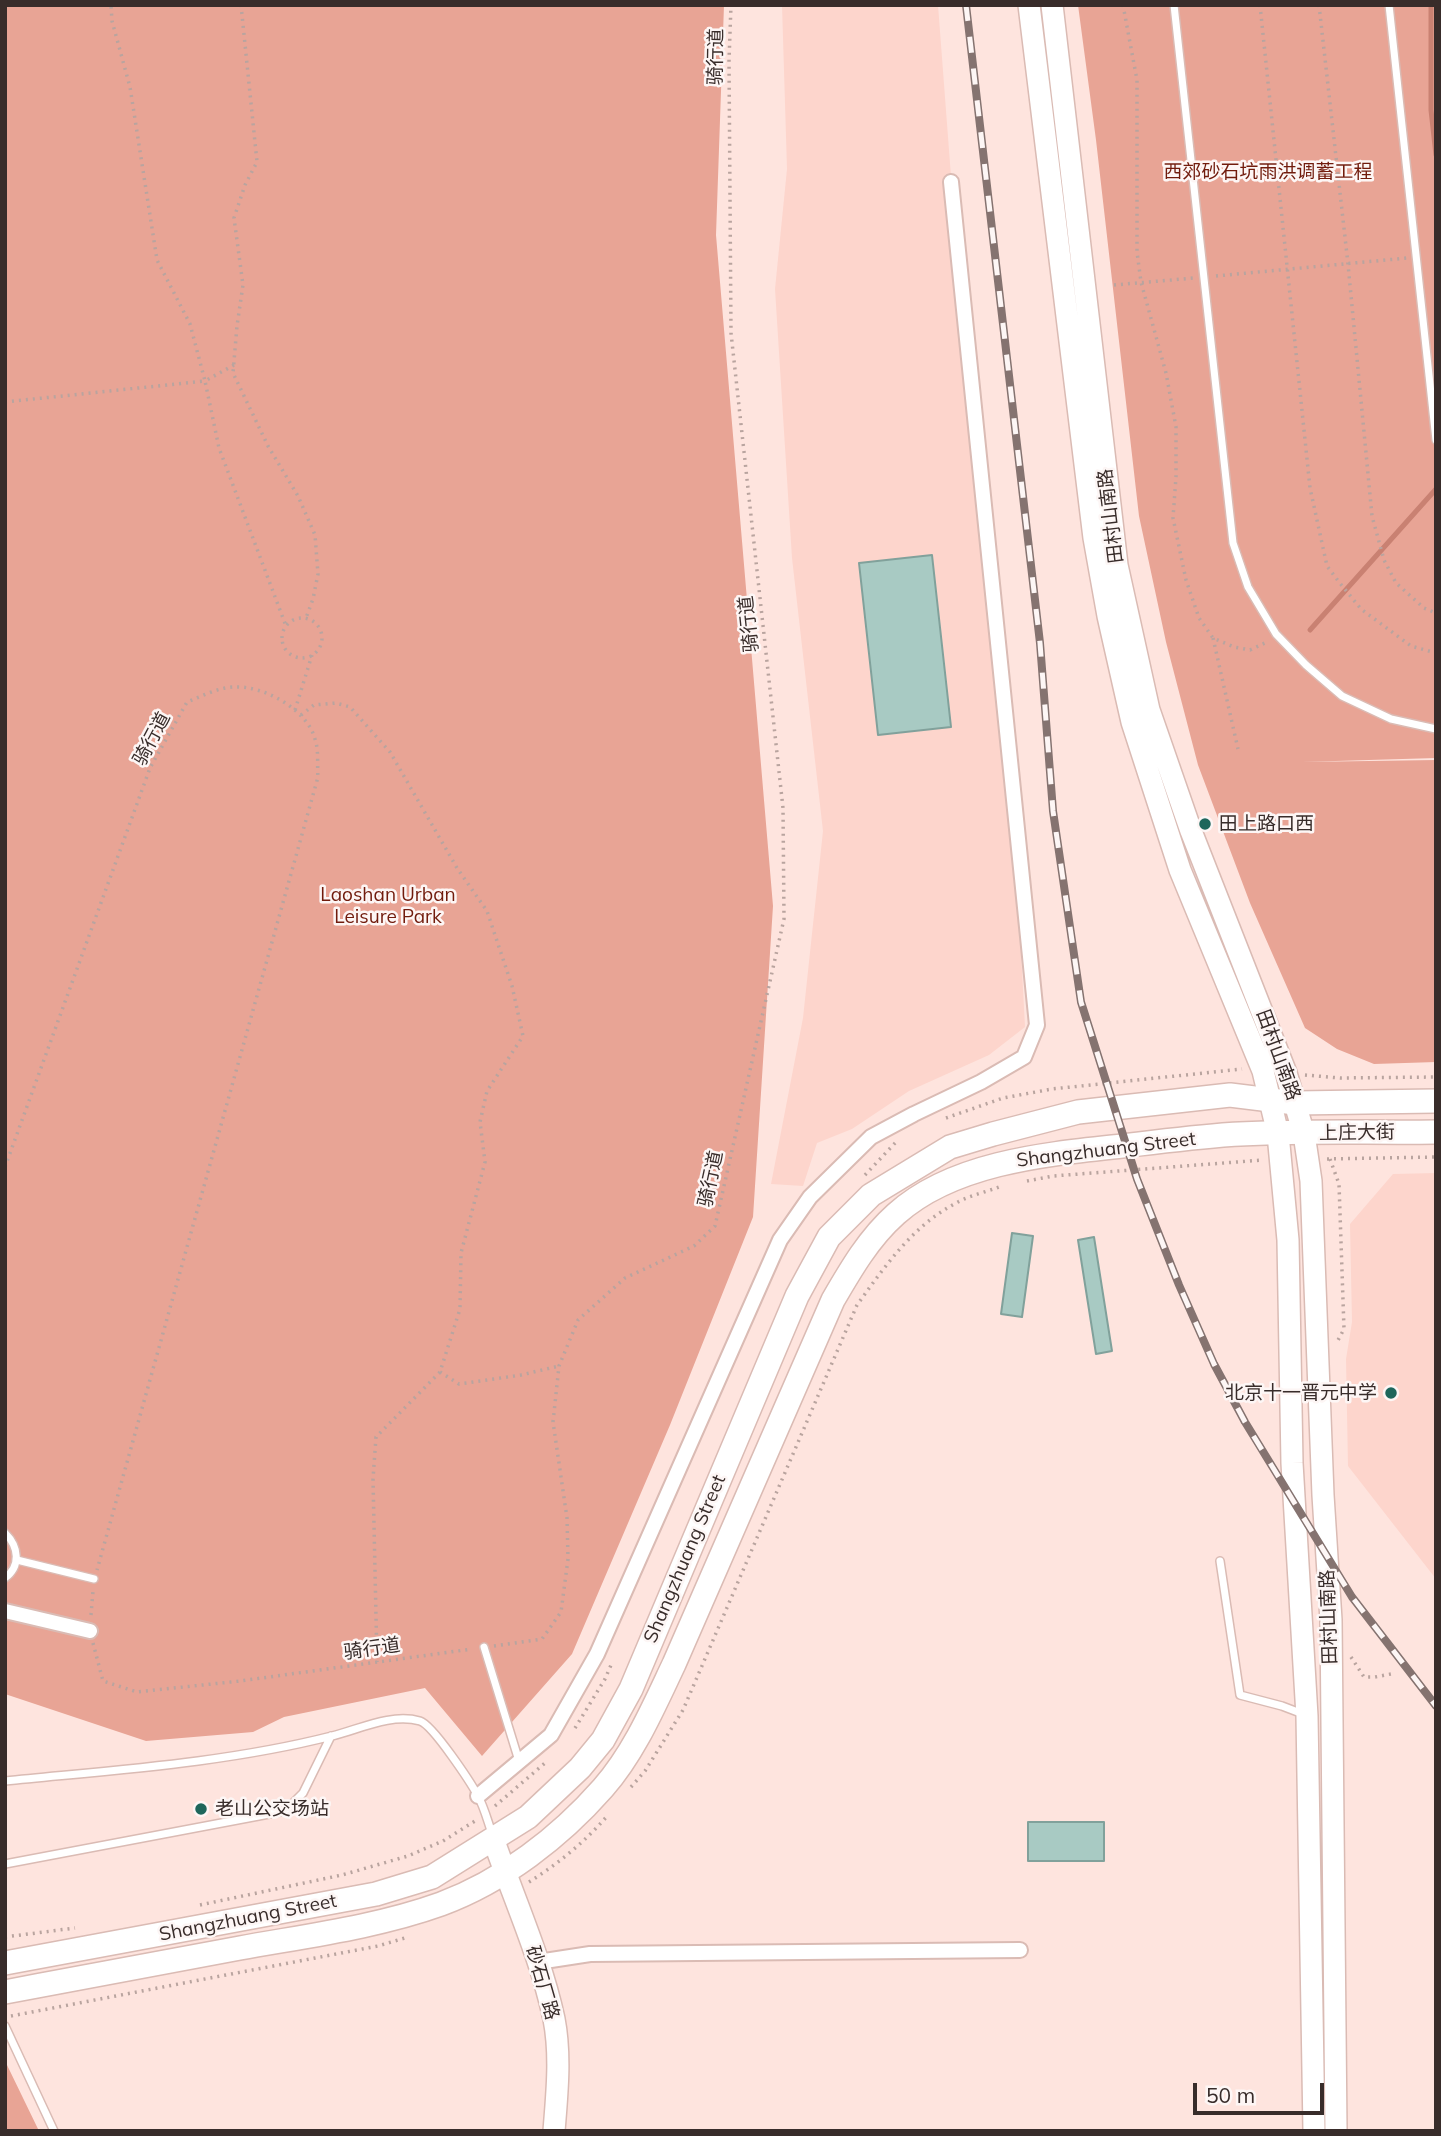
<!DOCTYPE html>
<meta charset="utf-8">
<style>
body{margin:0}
#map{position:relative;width:1441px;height:2136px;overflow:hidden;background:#fee4de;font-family:Mulish,sans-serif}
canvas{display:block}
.frame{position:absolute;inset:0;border:7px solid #382c2a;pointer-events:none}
.scale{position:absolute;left:1193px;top:2083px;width:131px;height:32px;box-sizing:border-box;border:4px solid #382c2a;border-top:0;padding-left:9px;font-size:21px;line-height:24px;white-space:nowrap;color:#382c2a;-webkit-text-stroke:5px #fdf6f5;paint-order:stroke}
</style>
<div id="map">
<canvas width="1441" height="2136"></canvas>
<div class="frame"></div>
<div class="scale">50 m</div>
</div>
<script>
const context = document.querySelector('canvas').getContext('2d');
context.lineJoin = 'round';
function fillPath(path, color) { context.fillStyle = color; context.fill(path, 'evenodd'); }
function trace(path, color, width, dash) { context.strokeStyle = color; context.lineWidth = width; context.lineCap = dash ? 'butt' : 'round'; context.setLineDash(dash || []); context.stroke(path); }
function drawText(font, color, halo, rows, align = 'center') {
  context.font = font + ' Mulish,"Noto Sans SC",sans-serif'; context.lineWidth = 5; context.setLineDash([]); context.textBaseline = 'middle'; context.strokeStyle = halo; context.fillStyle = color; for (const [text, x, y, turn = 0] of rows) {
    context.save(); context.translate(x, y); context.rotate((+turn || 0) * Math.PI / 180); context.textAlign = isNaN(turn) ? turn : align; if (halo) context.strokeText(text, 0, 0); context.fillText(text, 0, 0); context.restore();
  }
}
const built = new Path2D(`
 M782,5H938L975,493L997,673L1018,894L1025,1027L989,1055L909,1091L852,1129L817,1143L803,1186L771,1184L803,1018L823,831L792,558L775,289L787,169Z
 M1436,1173V1579L1348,1466L1346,1359L1352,1322L1350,1224L1393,1174Z`);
const green = new Path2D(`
 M5,5H724L716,235L773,906L753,1217L670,1425L572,1654L482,1756L425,1688L284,1717L253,1732L146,1741L5,1694Z
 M1078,5H1436V758L1302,762L1436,760V1062L1374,1064L1337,1049L1305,1028L1250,903L1198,765L1166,642L1139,516L1096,140Z
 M5,2065H7L39,2131H5Z`);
const stream = new Path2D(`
 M1431,5V110L1436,155
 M1310,630L1436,489`);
const building = new Path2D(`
 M932,555L951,727L878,735L859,563Z
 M1012,1233L1033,1236L1022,1317L1001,1314Z
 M1094,1237L1112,1351L1096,1354L1078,1240Z
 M1028,1822H1104V1861H1028Z`);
const path = new Path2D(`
 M241,5L257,162L245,185L234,218L243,285L237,326L233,373L268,446L298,496L315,535L318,574L313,599L306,618
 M1123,5L1137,80V252L1141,282L1166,373L1176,427V477L1173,518L1186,580L1199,618L1213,638L1234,647L1250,650L1267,642
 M1260,5L1310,488L1327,566L1339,582L1361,609L1411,646L1436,653
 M1319,5L1348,264L1372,516L1384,560L1396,583L1424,608L1436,613
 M1216,276L1407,258
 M1114,285L1194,278
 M234,365L205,381L219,448L286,626
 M5,402L205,381L190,324L157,260L130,87L112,21L111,5
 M282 638a20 20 0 1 1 40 0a20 20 0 1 1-40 0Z
 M1213,638L1238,749
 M295,710L312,655
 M301,715L314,705L336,703L350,707L390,752L457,868L487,911L512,986L523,1036L487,1091L480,1122L485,1162L461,1253L460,1309L440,1372L376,1437L373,1479L377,1662
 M1305,1075L1340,1078L1436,1077
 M946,1118L1003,1098L1052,1089L1242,1069
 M1327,1159L1436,1157
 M1330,1159L1339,1184L1344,1329L1336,1344
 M5,1167L150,768L187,702C202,696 217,688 233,687C263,685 307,709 315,739C319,751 317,765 318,777L97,1570
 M865,1175L896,1142
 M1027,1181L1053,1176L1263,1160
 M440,1372L459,1384L521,1375L559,1366
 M91,1615L93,1591
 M93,1643L103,1681L137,1692L240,1681L472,1649
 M494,1646L542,1639L561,1612L568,1559L567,1518L553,1422L559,1366L578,1320L625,1278L694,1246L715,1226L784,919L783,808L731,333L729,61L731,5
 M1351,1657L1364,1677H1375L1391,1674
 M575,1728L605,1679L611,1665
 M631,1787L645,1771L683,1710L857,1305C886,1265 913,1225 958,1202C971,1195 986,1192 999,1187
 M495,1806L545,1763
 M529,1882C558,1864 586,1841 608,1815
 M200,1905L342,1875L408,1856L443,1841L475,1821
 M5,1937L75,1928
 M11,2016L378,1946L408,1937`);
const lane = new Path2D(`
 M1174,5L1233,543L1248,587L1276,634L1306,665L1342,696L1391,719L1436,729
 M1389,5L1436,440
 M5,1533C19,1547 21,1566 5,1578
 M17,1560L94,1579
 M1220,1561L1240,1695L1282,1706L1303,1714
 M484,1647L519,1761
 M5,1781C114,1770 226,1763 332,1736C360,1729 391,1713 420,1721C433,1725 471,1783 478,1796C485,1809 488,1823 493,1836
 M5,1864L285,1811L303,1793L331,1736
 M5,2026L54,2131`);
const street = new Path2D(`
 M5,1611L90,1631
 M478,1796L551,1735L597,1654L780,1240L810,1197L871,1137L914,1114L981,1082L1024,1057L1037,1025L951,182
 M538,1962L590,1954L1020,1950`);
const secondary = new Path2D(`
 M1029,5L1094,538L1108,616L1132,722L1180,870L1263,1071L1278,1134L1288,1240L1292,1463L1307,1716L1314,2131
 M1052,5L1117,565L1149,710L1191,831L1286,1073L1304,1134L1311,1181L1323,1495L1331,1620L1336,2131
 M494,1841C514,1899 541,1958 554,2019C561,2055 557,2094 554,2131`);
const primary = new Path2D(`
 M5,1963L376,1894L432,1877L528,1817L580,1768L603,1740L631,1689L797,1296L829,1237L871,1195L950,1147L993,1134L1078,1112L1230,1095L1295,1103L1436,1101
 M5,1992C83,1977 161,1963 240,1948C306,1936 377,1927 441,1904C503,1881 560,1837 603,1788C634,1753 654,1706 674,1664L833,1300C851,1269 869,1238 896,1214C954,1162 1048,1154 1122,1146C1155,1142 1189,1138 1223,1135C1293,1130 1365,1133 1436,1132`);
const rail = new Path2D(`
 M966,5L1040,643L1053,811L1081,1002L1137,1179L1179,1285L1214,1364L1245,1422L1352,1597L1436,1706`);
const markers = [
 [1205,824,7,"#1e665b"],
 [1391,1393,7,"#1e665b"],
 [201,1809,7,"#1e665b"]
];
const streetNames = [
 ["骑行道",716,57,-89],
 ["田村山南路",1111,516,-97],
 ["骑行道",749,624,-96],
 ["骑行道",152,739,-62],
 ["田村山南路",1278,1055,70],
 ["上庄大街",1357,1133,-1],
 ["Shangzhuang Street",1106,1150,-7],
 ["骑行道",711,1179,-78],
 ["Shangzhuang Street",685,1559,-67],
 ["田村山南路",1329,1617,-92],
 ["骑行道",372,1649,-8],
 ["Shangzhuang Street",248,1918,-11],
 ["砂石厂路",542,1983,74]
];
const parkNames = [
 ["西郊砂石坑雨洪调蓄工程",1268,172],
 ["Laoshan Urban",388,895],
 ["Leisure Park",388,917]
];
const poiNames = [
 ["田上路口西",1219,824],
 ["北京十一晋元中学",1377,1393,"right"],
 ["老山公交场站",215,1809]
];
fillPath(built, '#fdd5cc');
fillPath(green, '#e8a495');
trace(stream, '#c98172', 5);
fillPath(building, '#a8cac3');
trace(building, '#81a19b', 2);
trace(lane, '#dabbb4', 10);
trace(street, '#dabbb4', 18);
trace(secondary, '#dabbb4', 24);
trace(primary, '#dabbb4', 26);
trace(path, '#b9a49f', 3.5, [2, 5]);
trace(lane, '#fff', 7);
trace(street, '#fff', 14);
trace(secondary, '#fff', 21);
trace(primary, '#fff', 23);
trace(rail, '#857370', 8);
trace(rail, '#fdf6f5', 5, [16]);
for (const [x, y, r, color] of markers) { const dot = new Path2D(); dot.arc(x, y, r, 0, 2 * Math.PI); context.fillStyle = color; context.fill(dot); trace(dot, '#fdf6f5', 2.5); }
drawText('19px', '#382c2a', '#fdf6f5', streetNames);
drawText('19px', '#711b0c', '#fdf6f5', parkNames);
drawText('19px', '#382c2a', '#fdf6f5', poiNames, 'left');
</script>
